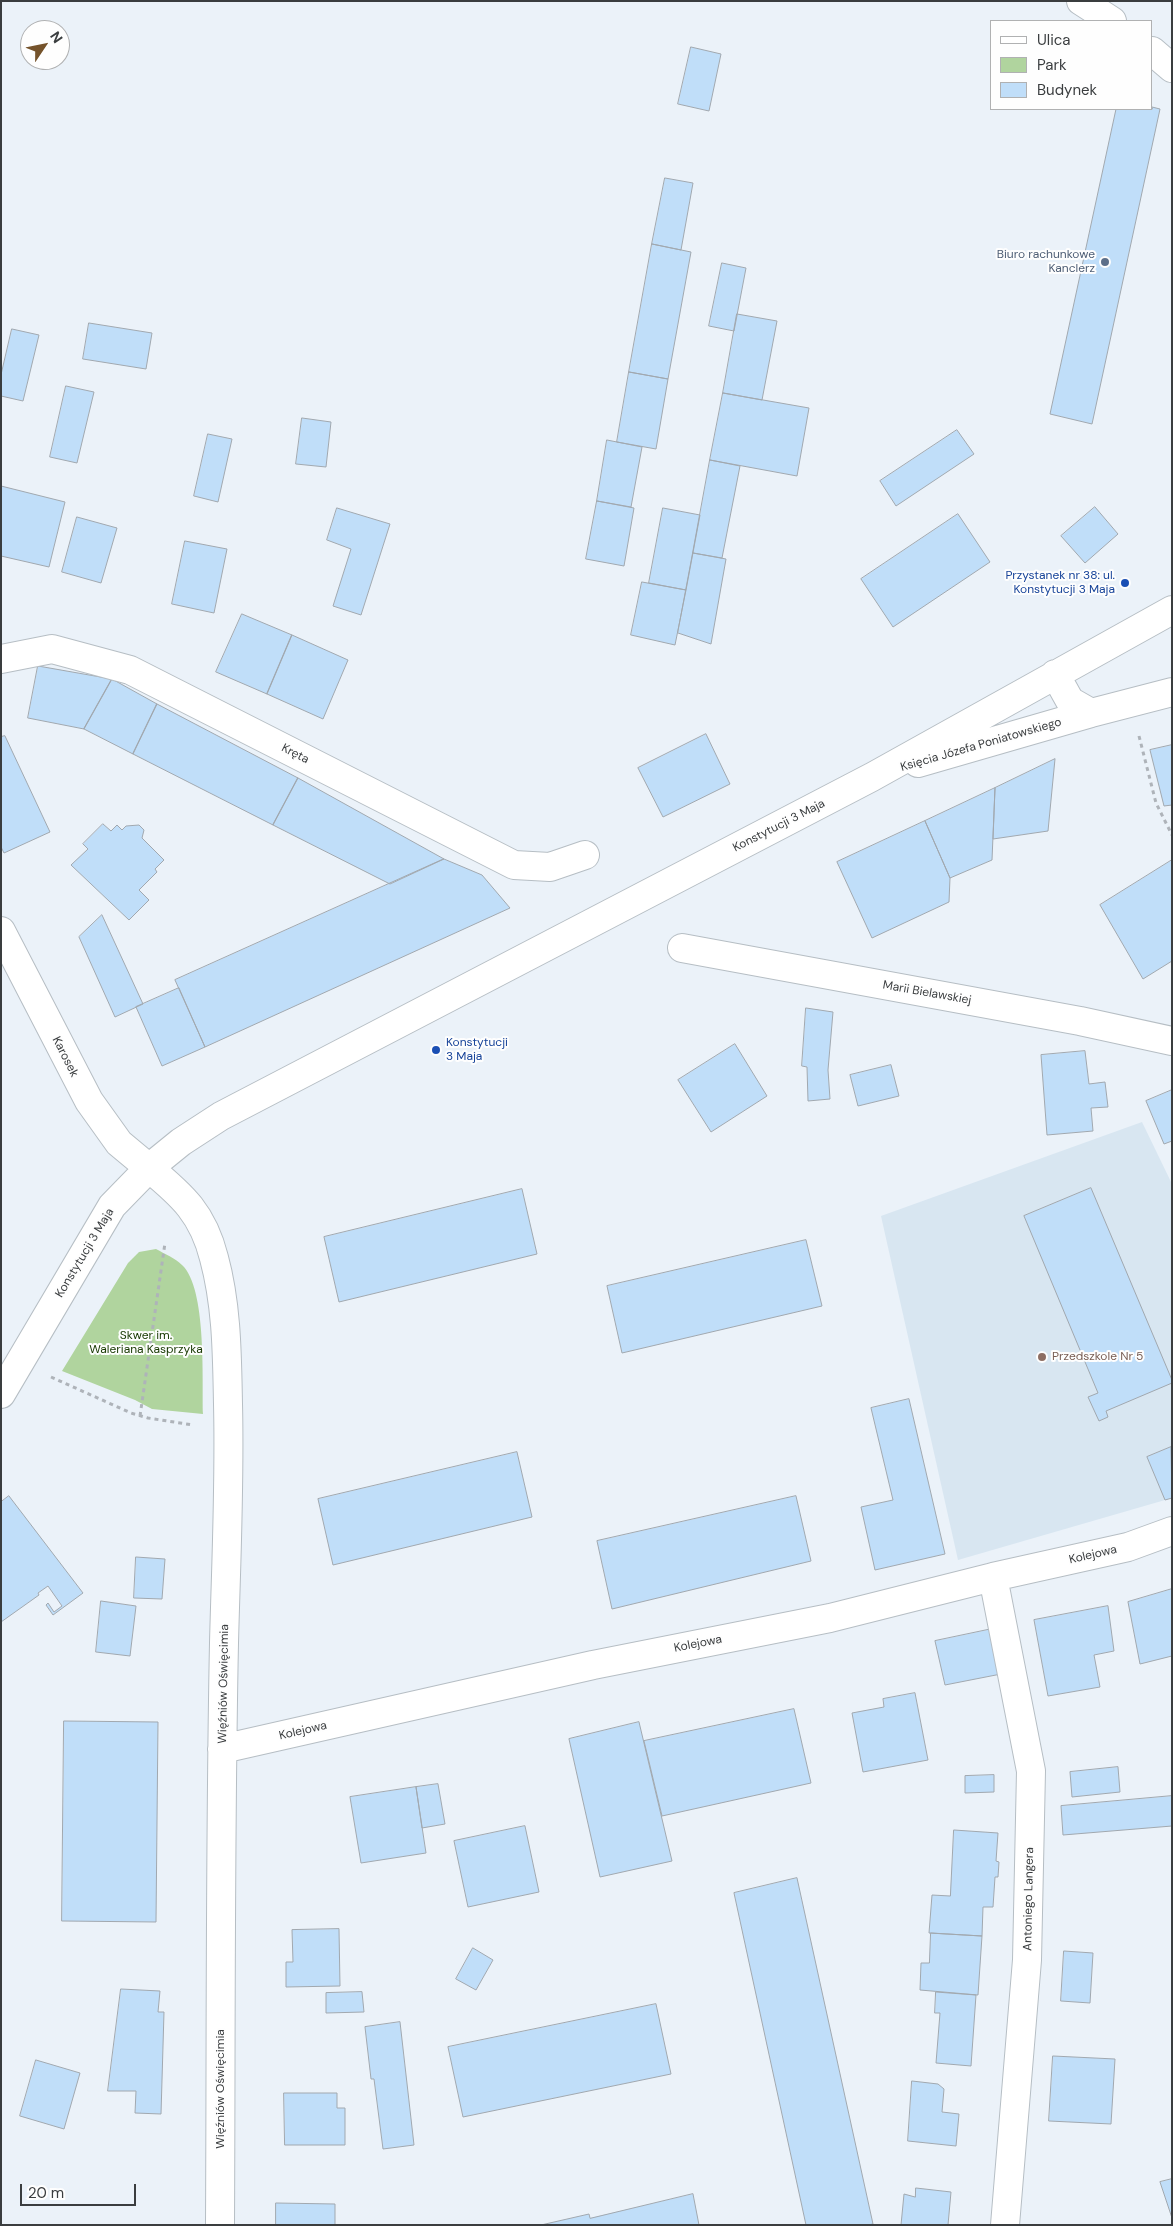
<!DOCTYPE html>
<meta charset="utf-8">
<style>
body{margin:0}
#map{position:relative;width:1173px;height:2226px;overflow:hidden;background:#ebf2f9;font-family:"DM Sans",sans-serif}
canvas{display:block}
.frame{position:absolute;inset:0;border:2px solid #3a3d3f;pointer-events:none}
.legend{position:absolute;left:990px;top:20px;width:162px;height:90px;box-sizing:border-box;background:#fefefe;border:1px solid #b0b1b2;margin:0;padding:6px 9px;list-style:none;font-size:15px;color:#3a3d3f}
.legend li{display:flex;align-items:center;gap:10px;height:25px}
.legend b{width:25px;border:1px solid #b0b1b2}
.north{position:absolute;left:20px;top:20px;width:50px;height:50px;box-sizing:border-box;background:#fefefe;border:1px solid #b0b1b2;border-radius:50%;rotate:56deg;font-size:14px;font-weight:700;line-height:20px;text-align:center;color:#3a3d3f}
.north::after{content:'';display:block;margin:auto;width:18px;height:22px;background:#75532b;clip-path:polygon(50% 0,100% 100%,50% 72%,0 100%)}
.scale{position:absolute;left:20px;top:2184px;width:116px;height:22px;box-sizing:border-box;border:2px solid #3a3d3f;border-top:0;padding-left:6px;font-size:15px;line-height:18px;white-space:nowrap;color:#3a3d3f;-webkit-text-stroke:4px #fefefe;paint-order:stroke}
</style>
<div id="map">
<canvas width="1173" height="2226"></canvas>
<div class="frame"></div>
<ul class="legend">
<li><b style="height:6px;background:#fff"></b>Ulica</li>
<li><b style="height:14px;background:#b0d49e"></b>Park</li>
<li><b style="height:14px;background:#c0def9"></b>Budynek</li>
</ul>
<div class="north">N</div>
<div class="scale">20 m</div>
</div>
<script>
const context = document.querySelector('canvas').getContext('2d');
context.lineJoin = 'round';
function fillPath(path, color) { context.fillStyle = color; context.fill(path, 'evenodd'); }
function trace(path, color, width, dash) { context.strokeStyle = color; context.lineWidth = width; context.lineCap = dash ? 'butt' : 'round'; context.setLineDash(dash || []); context.stroke(path); }
function drawText(font, color, halo, rows, align = 'center') {
  context.font = font + ' "DM Sans",sans-serif'; context.lineWidth = 4; context.setLineDash([]); context.textBaseline = 'middle'; context.strokeStyle = halo; context.fillStyle = color; for (const [text, x, y, turn = 0] of rows) {
    context.save(); context.translate(x, y); context.rotate((+turn || 0) * Math.PI / 180); context.textAlign = isNaN(turn) ? turn : align; if (halo) context.strokeText(text, 0, 0); context.fillText(text, 0, 0); context.restore();
  }
}
const built = new Path2D(`
 M1142,1122L1172,1184V1498L958,1560L881,1216Z`);
const green = new Path2D(`
 M156,1249C165,1254 175,1258 182,1265C207,1288 202,1381 203,1414L152,1409L135,1400L62,1371L128,1263L139,1252Z`);
const building = new Path2D(`
 M691,47L721,54L709,111L678,104Z
 M1152,107L1160,109L1092,424L1050,414L1116,109H1152Z
 M665,178L693,183L681,250L652,244Z
 M652,244L691,252L668,379L629,372Z
 M722,263L746,268L734,331L709,326Z
 M737,314L777,321L762,400L723,393Z
 M89,323L152,333L146,369L83,359Z
 M12,329L39,335L23,401L1,396V375Z
 M629,372L668,379L656,449L617,442Z
 M66,386L94,392L77,463L50,457Z
 M723,393L809,408L797,476L710,460Z
 M302,418L331,422L326,467L296,464Z
 M957,430L974,454L896,506L880,481Z
 M208,434L232,439L218,502L194,496Z
 M607,440L642,447L631,507L597,501Z
 M710,460L740,466L722,558L693,553Z
 M1,486L65,502L49,567L1,556Z
 M597,501L634,508L624,566L586,559Z
 M1095,507L1118,534L1085,563L1061,536Z
 M337,508L390,524L361,615L333,606L351,549L327,540Z
 M663,508L700,515L686,590L649,583Z
 M958,514L990,562L893,627L861,579Z
 M77,517L117,528L101,583L62,572Z
 M185,541L227,549L214,613L172,604Z
 M693,553L726,559L711,644L678,633Z
 M642,582L686,590L675,645L631,635Z
 M242,614L292,635L267,694L216,672Z
 M292,635L348,660L323,719L267,694Z
 M38,666L112,679L84,729L28,718Z
 M112,679L157,704L133,754L84,729Z
 M157,704L298,778L273,825L133,754Z
 M706,734L730,784L663,817L638,768Z
 M5,736L50,832L4,853L1,847V737Z
 M1172,745V805L1164,806L1150,750Z
 M1055,759L1048,831L993,839L995,788Z
 M298,778L444,859L390,884L273,825Z
 M995,788L992,860L950,878L925,821Z
 M925,821L950,878L949,902L872,938L837,862Z
 M103,824L111,831L117,825L122,830L126,826L139,825L144,830L142,838L164,860L155,869L157,872L139,890L149,900L129,920L71,865L88,849L83,844Z
 M444,859L482,875L510,908L205,1047L175,980Z
 M1172,860V961L1143,979L1100,905Z
 M102,915L143,1004L115,1017L79,937Z
 M179,988L205,1047L162,1066L136,1007Z
 M806,1008L833,1012L828,1070L830,1099L808,1101L807,1067L802,1066Z
 M735,1044L767,1096L711,1132L678,1080Z
 M1085,1051L1089,1084L1105,1082L1108,1107L1091,1108L1093,1131L1047,1135L1041,1055Z
 M891,1065L899,1096L858,1106L850,1075Z
 M1172,1090V1141L1164,1144L1146,1101Z
 M1091,1188L1172,1380V1383L1106,1411L1108,1417L1099,1421L1088,1397L1098,1393L1024,1216Z
 M522,1189L537,1254L339,1302L324,1237Z
 M806,1240L822,1306L622,1353L607,1286Z
 M909,1399L945,1554L875,1570L861,1507L893,1500L871,1408Z
 M1171,1447L1172,1498L1165,1500L1147,1457Z
 M517,1452L532,1517L333,1565L318,1499Z
 M9,1496L83,1593L53,1615L46,1605L48,1603L54,1612L62,1606L48,1586L38,1593L39,1595L1,1622V1502Z
 M796,1496L811,1561L612,1609L597,1541Z
 M136,1557L165,1559L162,1599L134,1598Z
 M1172,1589V1656L1140,1664L1128,1602Z
 M101,1601L136,1606L130,1656L96,1652Z
 M1108,1606L1114,1651L1094,1655L1100,1687L1048,1696L1034,1620Z
 M992,1629L1001,1674L945,1685L935,1641Z
 M915,1693L928,1760L863,1772L852,1713L884,1707L883,1699Z
 M794,1709L811,1783L662,1816L644,1741Z
 M64,1721L158,1722L156,1922L62,1921Z
 M639,1722L672,1861L600,1877L569,1739Z
 M1118,1767L1120,1792L1072,1797L1070,1772Z
 M994,1775V1792L965,1793V1776Z
 M438,1784L445,1824L422,1828L416,1787Z
 M416,1787L426,1853L361,1863L350,1797Z
 M1172,1796V1826L1063,1835L1061,1806Z
 M525,1826L539,1892L468,1907L454,1841Z
 M954,1830L998,1833L996,1861L999,1862L998,1877H995L993,1907H983L982,1936L929,1933L932,1895L950,1896Z
 M797,1878L873,2224L868,2225H806L734,1893Z
 M339,1929L340,1986L286,1987V1962H293L292,1930Z
 M931,1933L982,1936L978,1995L920,1990L921,1963H929Z
 M473,1948L493,1960L476,1990L456,1979Z
 M1064,1951L1093,1953L1090,2003L1061,2001Z
 M121,1989L160,1991L158,2012H164L161,2114L135,2113L136,2091H108Z
 M362,1992L364,2012L326,2013V1993Z
 M936,1992L976,1995L971,2066L936,2063L940,2013H935Z
 M656,2004L671,2074L463,2117L448,2047Z
 M400,2022L414,2145L383,2149L374,2079H371L365,2027Z
 M1053,2056L1115,2059L1111,2124L1049,2121Z
 M36,2060L80,2073L64,2129L20,2116Z
 M912,2081L938,2084L944,2089L942,2112L959,2114L956,2146L908,2141Z
 M284,2093H337V2108H345V2145H285Z
 M1172,2179V2218L1160,2182Z
 M916,2188L951,2192L948,2225H901L904,2194L915,2197Z
 M693,2194L699,2225H541L589,2214L590,2218Z
 M276,2203L335,2204V2225H276Z`);
const path = new Path2D(`
 M1139,736L1156,803L1172,835
 M51,1377L131,1413L148,1418L193,1425
 M140,1416L165,1243`);
const street = new Path2D(`
 M1,659L52,649L130,670L514,865L550,867L585,855
 M682,948L1080,1021L1172,1041
 M149,1168C183,1196 203,1214 214,1258C227,1306 227,1355 228,1404C230,1484 226,1564 224,1643C220,1837 221,2031 220,2225
 M993,1577L1031,1771L1027,1960L1005,2225
 M222,1749L593,1665L830,1618L993,1577L1128,1547L1172,1531`);
const secondary = new Path2D(`
 M1081,1L1112,21
 M1152,51L1172,68
 M1055,674L1070,701L1091,713
 M918,763L1091,713L1172,692
 M1,931L89,1101L119,1143L149,1168
 M1,1394L112,1206L149,1168L181,1142L221,1116L872,777L1172,610`);
const markers = [
 [1105,262,5,"#5c6f8a"],
 [1125,583,5,"#1a4fb4"],
 [436,1050,5,"#1a4fb4"],
 [1042,1357,5,"#8d6e63"]
];
const serviceNames = [
 ["Biuro rachunkowe",1095,255],
 ["Kanclerz",1095,269]
];
const transitNames = [
 ["Przystanek nr 38: ul.",1115,576],
 ["Konstytucji 3 Maja",1115,590],
 ["Konstytucji",446,1043,"left"],
 ["3 Maja",446,1057,"left"]
];
const streetNames = [
 ["Księcia Józefa Poniatowskiego",981,745,-16],
 ["Kręta",295,754,27],
 ["Konstytucji 3 Maja",779,826,-27],
 ["Marii Bielawskiej",927,993,10],
 ["Karosek",65,1057,63],
 ["Konstytucji 3 Maja",85,1253,-59],
 ["Kolejowa",1093,1555,-13],
 ["Kolejowa",698,1644,-11],
 ["Więźniów Oświęcimia",224,1684,-89],
 ["Kolejowa",303,1731,-13],
 ["Antoniego Langera",1029,1899,-89],
 ["Więźniów Oświęcimia",221,2089,-90]
];
const parkNames = [
 ["Skwer im.",146,1336],
 ["Waleriana Kasprzyka",146,1350]
];
const educationNames = [
 ["Przedszkole Nr 5",1052,1357]
];
fillPath(built, '#d8e6f1');
fillPath(green, '#b0d49e');
fillPath(building, '#c0def9');
trace(building, '#a1a8af', 1);
trace(street, '#b6bec4', 30);
trace(secondary, '#b6bec4', 30);
trace(path, '#aeb3b9', 3, [4, 4]);
trace(street, '#fff', 28);
trace(secondary, '#fff', 28);
for (const [x, y, r, color] of markers) { const dot = new Path2D(); dot.arc(x, y, r, 0, 2 * Math.PI); context.fillStyle = color; context.fill(dot); trace(dot, '#fefefe', 2); }
drawText('12px', '#4e5e75', '#fefefe', serviceNames, 'right');
drawText('12px', '#164399', '#fefefe', transitNames, 'right');
drawText('12px', '#3a3d3f', '#fefefe', streetNames);
drawText('12px', '#173800', '#fefefe', parkNames);
drawText('12px', '#785e54', '#fefefe', educationNames, 'left');
</script>
